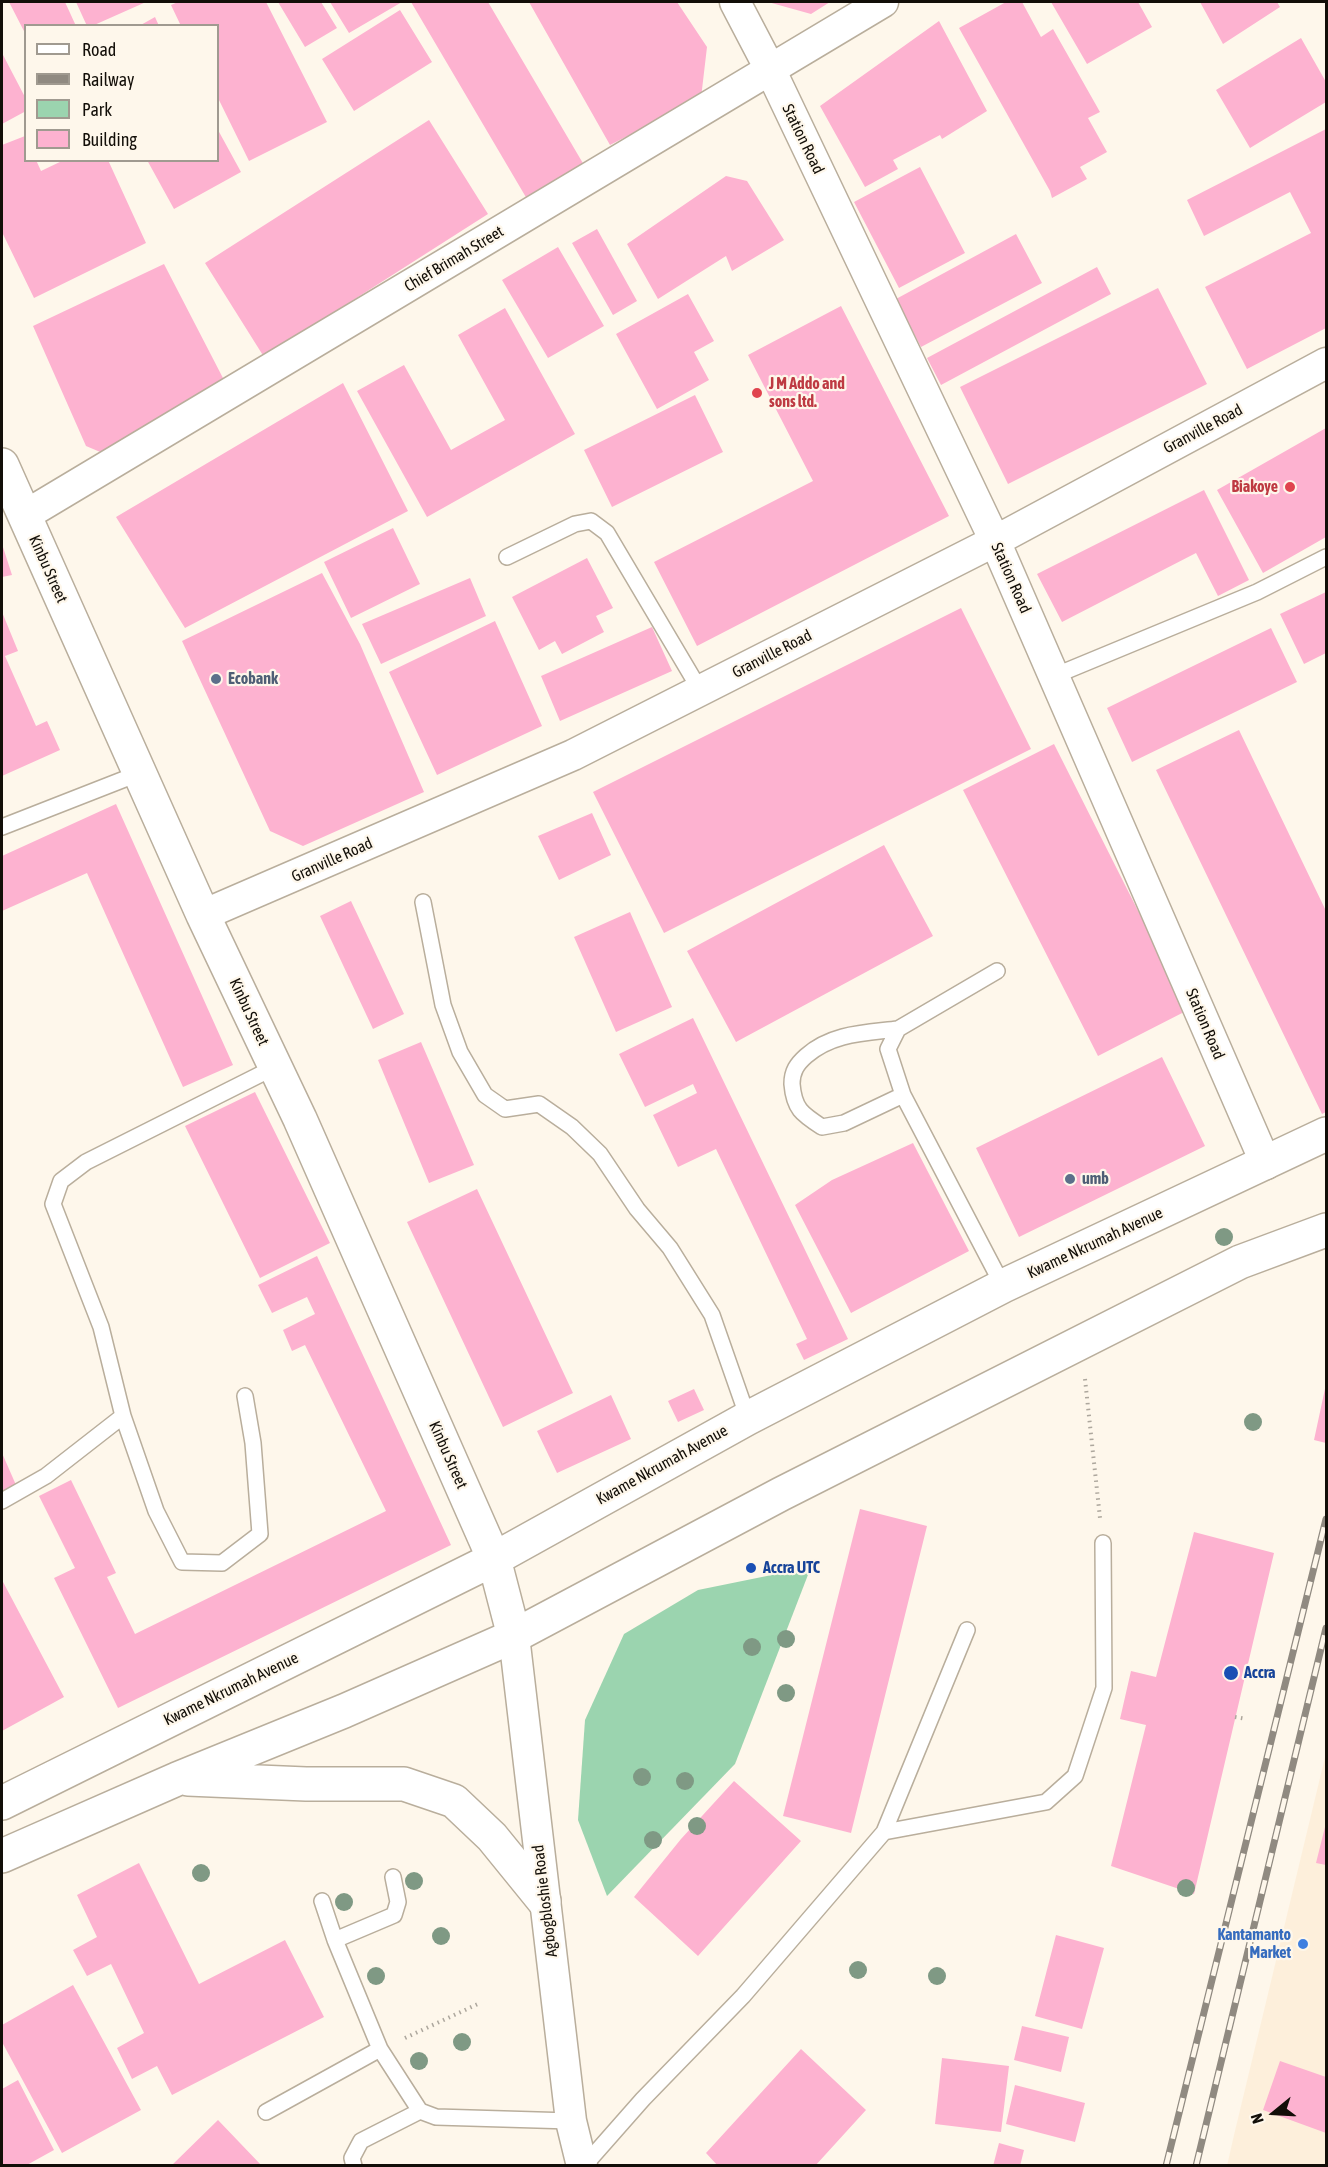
<!DOCTYPE html>
<style>
body{margin:0}
#map{position:relative;width:1328px;height:2167px;overflow:hidden;background:#fef7eb;font-family:"Asap Condensed",sans-serif}
canvas{display:block}
.frame{position:absolute;inset:0;border:3px solid #120e08;pointer-events:none}
.legend{position:absolute;left:24px;top:24px;width:195px;height:138px;box-sizing:border-box;background:#fef7eb;border:2px solid #a09a90;margin:0;padding:8px 10px;list-style:none;font-size:18px;color:#120e08}
.legend li{display:flex;align-items:center;gap:12px;height:30px}
.legend b{width:30px;border:2px solid #a09a90}
.north{position:absolute;left:1244px;top:2083px;width:60px;height:60px;-webkit-text-stroke:4px #fef7eb;paint-order:stroke;rotate:252deg;font-size:16px;font-weight:700;line-height:24px;text-align:center;color:#120e08}
.north::after{content:'';display:block;margin:auto;width:21px;height:27px;background:#120e08;clip-path:polygon(50% 0,100% 100%,50% 72%,0 100%)}
</style>
<div id="map">
<canvas width="1328" height="2167"></canvas>
<div class="frame"></div>
<ul class="legend">
<li><b style="height:8px;background:#fff"></b>Road</li>
<li><b style="height:8px;background:#908a81"></b>Railway</li>
<li><b style="height:16px;background:#9bd4af"></b>Park</li>
<li><b style="height:16px;background:#fdb2d0"></b>Building</li>
</ul>
<div class="north">N</div>
</div>
<script>
const context = document.querySelector('canvas').getContext('2d');
context.lineJoin = 'round';
function fillPath(path, color) { context.fillStyle = color; context.fill(path, 'evenodd'); }
function trace(path, color, width, dash) { context.strokeStyle = color; context.lineWidth = width; context.lineCap = dash ? 'butt' : 'round'; context.setLineDash(dash || []); context.stroke(path); }
function drawText(font, color, halo, rows, align = 'center') {
  context.font = font + ' "Asap Condensed",sans-serif'; context.lineWidth = 4.5; context.setLineDash([]); context.textBaseline = 'middle'; context.strokeStyle = halo; context.fillStyle = color; for (const [text, x, y, turn = 0] of rows) {
    context.save(); context.translate(x, y); context.rotate((+turn || 0) * Math.PI / 180); context.textAlign = isNaN(turn) ? turn : align; if (halo) context.strokeText(text, 0, 0); context.fillText(text, 0, 0); context.restore();
  }
}
const built = new Path2D(`
 M1326,1753V2165L1227,2166L1234,2135Z`);
const green = new Path2D(`
 M811,1567L735,1764L607,1896L578,1820L585,1720L624,1634L698,1590Z`);
const building = new Path2D(`
 M9,2H65L76,26H26V35Z
 M76,2H146L92,26H87Z
 M178,2H266L327,122L249,161L218,98V26H181L171,5Z
 M278,2H321L337,28L305,47Z
 M330,2H402L349,33Z
 M411,2H488L584,165L527,199Z
 M529,2H677L707,47L701,98L610,145Z
 M768,2H830L811,14Z
 M1006,2H1022L1041,37L1053,29L1100,112L1088,118L1107,152L1080,167L1087,179L1052,198L1050,191L959,28Z
 M1051,2H1138L1152,27L1087,64Z
 M1200,2H1277L1280,7L1223,44Z
 M400,10L432,62L354,111L322,59Z
 M155,17L159,26H139Z
 M939,21L987,111L942,139L940,135L893,160L898,169L865,187L820,106Z
 M1301,38L1326,82V102L1250,148L1216,90Z
 M2,53L26,99V111L2,124Z
 M429,120L488,214L264,357L205,263Z
 M1326,129V328L1247,369L1205,287L1311,233L1290,192L1204,236L1187,200Z
 M218,130L241,172L174,209L147,160H218Z
 M25,136L26,160H36L41,171L64,160H108L146,243L34,298L2,232V145Z
 M920,167L965,253L899,288L854,202Z
 M726,176L747,181L784,240L732,271L726,256L658,299L627,244Z
 M597,229L637,301L613,315L572,243Z
 M1016,234L1042,283L921,347L896,299Z
 M558,247L604,326L548,358L502,280Z
 M164,264L224,380L105,454L86,446L33,326Z
 M1097,267L1111,294L941,385L927,358Z
 M1158,288L1207,384L1008,484L960,387Z
 M688,294L714,341L694,352L709,380L657,409L616,334Z
 M841,306L949,516L697,646L654,562L813,481L748,355Z
 M505,308L575,434L427,517L357,391L404,365L451,450L505,420L458,335Z
 M343,383L408,511L185,628L116,517Z
 M695,395L723,452L612,507L584,450Z
 M1326,428V537L1263,573L1217,490Z
 M1204,490L1249,580L1218,596L1196,553L1062,622L1037,574Z
 M393,528L420,584L351,618L324,562Z
 M2,544L12,575L2,577Z
 M587,558L613,608L596,616L604,632L562,654L555,641L539,650L512,597Z
 M322,573L360,644L424,792L303,846L270,831L182,641Z
 M470,578L486,616L381,664L362,624Z
 M1326,592V653L1304,664L1280,614Z
 M961,608L1031,749L664,933L593,792Z
 M2,612L18,651L5,656L36,726L47,721L60,750L2,776Z
 M495,621L542,726L437,775L389,672Z
 M652,627L672,671L560,721L541,676Z
 M1271,628L1297,682L1132,762L1107,708Z
 M1239,730L1326,911V1112L1322,1114L1156,770Z
 M1054,744L1188,1010L1098,1056L963,790Z
 M116,804L233,1065L183,1087L87,873L2,911V856Z
 M592,813L611,855L559,880L538,836Z
 M884,845L933,936L736,1042L687,951Z
 M351,901L404,1014L373,1029L320,916Z
 M630,912L672,1007L616,1032L574,937Z
 M693,1018L848,1339L804,1360L796,1344L807,1339L716,1149L678,1167L653,1115L697,1093L693,1084L645,1107L619,1054Z
 M421,1042L474,1165L429,1183L378,1060Z
 M1162,1057L1205,1146L1019,1237L976,1148Z
 M255,1092L330,1243L260,1278L185,1126Z
 M913,1143L969,1251L851,1313L795,1205L832,1180Z
 M477,1189L573,1393L503,1427L407,1222Z
 M317,1256L451,1545L118,1708L54,1578L75,1568L39,1496L71,1480L116,1573L107,1577L135,1634L386,1511L305,1345L292,1351L283,1330L315,1314L307,1297L272,1313L258,1285Z
 M1326,1384V1443L1314,1440Z
 M694,1389L704,1410L678,1422L668,1401Z
 M611,1395L631,1439L557,1473L537,1431Z
 M2,1453L16,1485L2,1492Z
 M860,1509L927,1526L851,1833L783,1816Z
 M1194,1532L1274,1553L1194,1894L1111,1866L1146,1725L1120,1719L1131,1671L1156,1677Z
 M2,1580L64,1697L2,1731L3,1677Z
 M734,1781L801,1841L698,1956L634,1897L681,1839Z
 M1326,1823V1865L1316,1863Z
 M139,1863L199,1984L285,1940L324,2017L172,2095L157,2066L132,2079L117,2048L144,2033L111,1964L87,1976L73,1950L97,1937L77,1895Z
 M1056,1935L1104,1948L1082,2029L1035,2016Z
 M73,1985L141,2110L62,2153L2,2042V2025Z
 M1022,2026L1069,2037L1061,2072L1014,2060Z
 M801,2049L866,2110L815,2166H718L706,2153Z
 M942,2058L1009,2066L1001,2132L935,2124Z
 M1280,2061L1326,2077V2133L1263,2110Z
 M18,2080L54,2150L25,2166H2V2089Z
 M1015,2085L1085,2103L1075,2142L1006,2124Z
 M218,2120L262,2166H171Z
 M999,2143L1024,2150L1020,2166H993Z`);
const path = new Path2D(`
 M1085,1379L1100,1518
 M1235,1717L1246,1719
 M405,2038L480,2003`);
const lane = new Path2D(`
 M507,557L575,524L591,521L607,533L700,690
 M1054,676L1257,592L1326,557
 M2,827L140,773
 M423,902L443,1005L460,1052L485,1095L505,1109L539,1104L572,1127L600,1154L637,1209L670,1248L712,1315L748,1418
 M997,971L898,1029L888,1049L903,1095L1003,1286
 M898,1029C865,1033 832,1033 806,1056C797,1064 792,1071 792,1084C794,1109 802,1114 822,1127L844,1123L903,1095
 M245,1396L253,1443L260,1534L222,1563L182,1562L156,1511L123,1416L101,1327L53,1204L61,1181L86,1162L275,1067
 M2,1501L46,1476L123,1416
 M884,1832L1046,1802L1075,1776L1104,1688L1103,1543
 M322,1901L335,1940L380,2049L420,2111L436,2117L571,2121
 M335,1940L394,1915L398,1902L393,1877
 M266,2112L380,2049
 M354,2166L352,2158L361,2141L420,2111
 M584,2166L643,2099L743,1996L884,1832L967,1630`);
const street = new Path2D(`
 M735,2L770,69L995,541L1266,1164
 M24,516L883,2
 M203,915L573,755L995,541L1326,363
 M514,1636L571,2121L582,2166`);
const secondary = new Path2D(`
 M2,465L203,915L300,1119L494,1559L514,1636
 M188,1779L306,1784H404L454,1801L492,1837L544,1901
 M2,1803L494,1559L748,1418L1003,1286L1326,1134
 M2,1856L177,1779L344,1711L514,1636L781,1494L1240,1262L1326,1230`);
const rail = new Path2D(`
 M1166,2166L1326,1519
 M1196,2166L1326,1628`);
const trees = [
 [1224,1237],
 [1253,1422],
 [786,1639],
 [752,1647],
 [786,1693],
 [642,1777],
 [685,1781],
 [697,1826],
 [653,1840],
 [201,1873],
 [414,1881],
 [1186,1888],
 [344,1902],
 [441,1936],
 [858,1970],
 [376,1976],
 [937,1976],
 [462,2042],
 [419,2061]
];
const markers = [
 [757,393,6,"#e0444e"],
 [1290,487,6,"#e0444e"],
 [216,679,6,"#5c6f8a"],
 [1070,1179,6,"#5c6f8a"],
 [751,1568,6,"#1a4fb4"],
 [1231,1673,8,"#1a4fb4"],
 [1303,1944,6,"#3f7fe0"]
];
const streetNames = [
 ["Station Road",803,139,64],
 ["Chief Brimah Street",454,259,-31],
 ["Granville Road",1203,429,-28],
 ["Kinbu Street",48,569,66],
 ["Station Road",1011,578,66],
 ["Granville Road",772,654,-27],
 ["Granville Road",332,860,-24],
 ["Kinbu Street",249,1012,65],
 ["Station Road",1205,1024,67],
 ["Kwame Nkrumah Avenue",1095,1243,-25],
 ["Kinbu Street",448,1455,66],
 ["Kwame Nkrumah Avenue",662,1465,-29],
 ["Kwame Nkrumah Avenue",231,1689,-26],
 ["Agbogbloshie Road",545,1901,-97]
];
const healthNames = [
 ["J M Addo and",769,384],
 ["sons ltd.",769,402],
 ["Biakoye",1278,487,"right"]
];
const serviceNames = [
 ["Ecobank",228,679],
 ["umb",1082,1179]
];
const transitNames = [
 ["Accra UTC",763,1568],
 ["Accra",1244,1673]
];
const shopNames = [
 ["Kantamanto",1291,1935],
 ["Market",1291,1953]
];
fillPath(built, '#fdefdb');
fillPath(green, '#9bd4af');
fillPath(building, '#fdb2d0');
trace(lane, '#b9ae9c', 18);
trace(street, '#b9ae9c', 33);
trace(secondary, '#b9ae9c', 36);
trace(path, '#ada79d', 4, [1.5, 4.5]);
trace(lane, '#fff', 15);
trace(street, '#fff', 30);
trace(secondary, '#fff', 33);
trace(rail, '#908a81', 7);
trace(rail, '#fef7eb', 4.5, [14]);
context.fillStyle = '#7f9984';
for (const [x, y] of trees) { context.beginPath(); context.arc(x, y, 9, 0, 2 * Math.PI); context.fill(); }
for (const [x, y, r, color] of markers) { const dot = new Path2D(); dot.arc(x, y, r, 0, 2 * Math.PI); context.fillStyle = color; context.fill(dot); trace(dot, '#fef7eb', 2); }
drawText('16px', '#120e08', '#fef7eb', streetNames);
drawText('bold 16px', '#be3a42', '#fef7eb', healthNames, 'left');
drawText('bold 16px', '#4e5e75', '#fef7eb', serviceNames, 'left');
drawText('bold 16px', '#164399', '#fef7eb', transitNames, 'left');
drawText('bold 16px', '#366cbe', '#fef7eb', shopNames, 'right');
</script>
